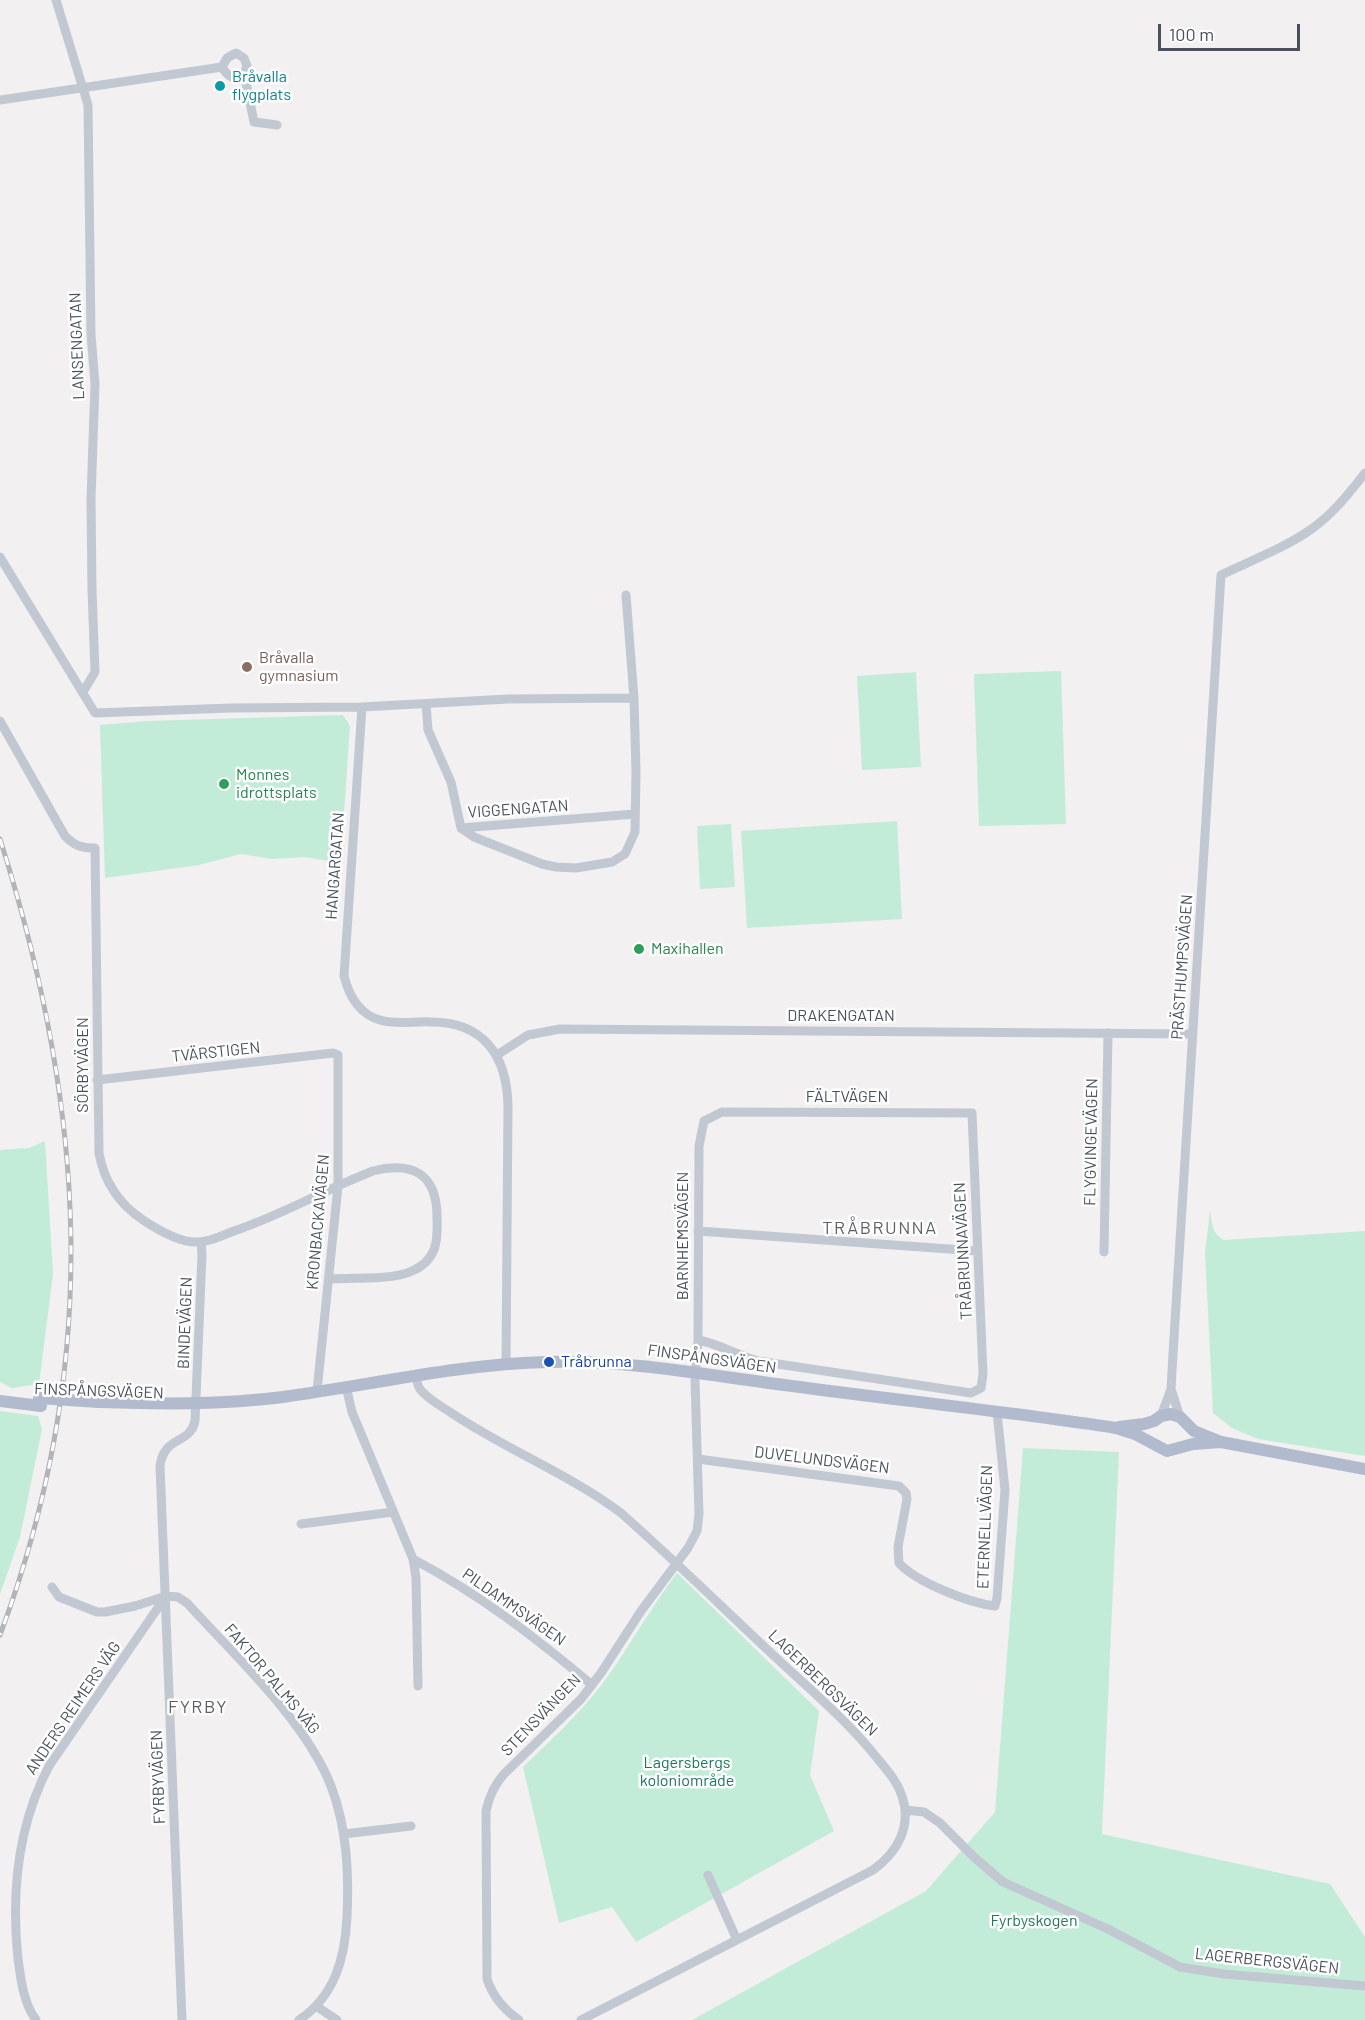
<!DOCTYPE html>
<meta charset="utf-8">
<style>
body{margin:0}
#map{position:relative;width:1365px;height:2020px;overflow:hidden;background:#f2f0f0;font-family:Barlow,sans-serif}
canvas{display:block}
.scale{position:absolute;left:1158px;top:24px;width:142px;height:27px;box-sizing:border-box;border:3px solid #49505c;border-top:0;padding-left:8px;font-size:18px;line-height:21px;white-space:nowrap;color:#49505c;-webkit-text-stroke:4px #fff;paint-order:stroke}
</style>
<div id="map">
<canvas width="1365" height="2020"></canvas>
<div class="scale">100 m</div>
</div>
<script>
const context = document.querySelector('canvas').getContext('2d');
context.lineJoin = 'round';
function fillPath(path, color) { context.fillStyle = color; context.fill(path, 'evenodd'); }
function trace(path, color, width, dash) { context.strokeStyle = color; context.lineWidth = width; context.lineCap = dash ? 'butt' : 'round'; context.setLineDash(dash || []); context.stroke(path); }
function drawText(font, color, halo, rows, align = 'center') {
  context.font = font + ' Barlow,sans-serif'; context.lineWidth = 5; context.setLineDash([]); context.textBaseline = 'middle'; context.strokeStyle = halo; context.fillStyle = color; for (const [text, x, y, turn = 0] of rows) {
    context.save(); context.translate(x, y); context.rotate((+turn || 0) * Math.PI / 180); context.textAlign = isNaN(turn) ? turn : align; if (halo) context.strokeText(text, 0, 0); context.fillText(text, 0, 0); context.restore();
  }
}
const green = new Path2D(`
 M1061,671L1066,824L979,826L974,674Z
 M916,672L921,767L862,770L857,676Z
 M343,715L350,726L342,842L329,861L304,857L272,859L241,854L199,865L105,878L100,725L148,721Z
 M897,821L902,919L747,928L741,831Z
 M731,824L735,887L700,889L697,826Z
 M45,1141L53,1274L39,1384L12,1388L0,1382V1150L29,1148Z
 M1210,1211C1212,1223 1212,1234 1224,1240L1365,1231V1456L1258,1439L1232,1428L1213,1413L1205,1252Z
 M0,1411L38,1416L42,1429L20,1537L0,1594Z
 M1023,1448L1119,1452L1102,1834L1330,1884L1365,1937V2020H692L926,1891L995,1812Z
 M677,1573L819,1711L810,1775L834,1831L636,1942L612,1907L559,1923L523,1767C553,1738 584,1710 608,1676C632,1642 652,1606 677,1573Z`);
const minor = new Path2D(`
 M56,0L88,105L91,334L95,384L91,499L92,590L95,672L83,692
 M222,67L227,58L236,53L244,58L247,66L242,79
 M0,100L222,67C227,76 235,81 245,78L254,122L277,125
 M0,557L95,713L231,708L362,707L508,699L634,698
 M426,704L428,730L451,782L461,828L635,814
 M362,707L344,976C349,996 359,1014 380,1020C396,1025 415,1021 431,1022C484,1022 507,1056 508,1106L506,1364
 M0,721L65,836C75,846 81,848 95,848L99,1153C104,1181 119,1204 143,1220C158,1230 180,1243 198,1242C210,1242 223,1235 234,1231C282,1215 326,1189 373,1171C413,1161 437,1174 437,1217C438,1241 437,1260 412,1271C394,1280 350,1278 329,1279
 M461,828L474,837L542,864L556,867L576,868L612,862L625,854L635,832L636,772L634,698L626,595
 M497,1055L528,1035L560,1029L1193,1034
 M97,1080L333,1053L338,1055V1186L317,1391
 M698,1231L977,1251
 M1104,1252L1108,1033
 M416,1376C417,1381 417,1385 420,1389C427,1399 443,1407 453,1414C507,1450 569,1474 621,1513C672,1558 721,1606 771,1653C807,1687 846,1719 877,1758C887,1770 897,1781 902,1796C912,1826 898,1852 873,1870L581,2020
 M346,1386L352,1412L413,1559C479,1594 535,1637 592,1685
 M1161,1416L1171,1389
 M1180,1417L1171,1389L1173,1354L1221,575C1252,560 1285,548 1313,528C1334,513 1350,492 1365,473
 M698,1459L899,1486L906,1493L907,1499L898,1547L899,1563C916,1582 969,1603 995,1606L997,1598L1005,1490L997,1412
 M301,1524L393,1512
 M413,1559L416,1577L418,1686
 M52,1587L59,1597L97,1612H105L135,1606L166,1596L178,1597L187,1603C235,1656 305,1720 331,1786C347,1828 349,1873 347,1917C345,1958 335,1996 299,2020
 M905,1810L924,1812L940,1823L974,1857L1003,1882L1108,1929L1180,1967L1224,1974L1365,1986
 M344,1834L411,1826
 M708,1875L737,1940
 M316,2006L337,2020
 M36,2020C23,2002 21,1980 18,1959C11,1892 17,1827 49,1766L166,1596
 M182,2020L160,1466C164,1435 190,1445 195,1421L202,1255L201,1242
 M519,2020C503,2009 493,1997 487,1979L486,1811C489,1797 494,1785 504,1774L581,1699L601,1673L641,1611L688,1548L697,1531L699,1514L695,1381L698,1340L699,1146L704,1121L722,1112L972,1113L983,1374L981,1388L971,1393L758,1361C736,1355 720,1344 698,1340`);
const major = new Path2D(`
 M0,1401L41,1406
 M98,1402C161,1404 221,1405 283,1397C371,1385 459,1364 548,1362C628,1360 706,1375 784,1385C894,1400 1006,1411 1116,1428L1135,1434L1167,1451L1193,1444L1221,1442
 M1119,1427L1144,1424L1154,1421L1161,1416L1171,1414L1180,1417L1194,1431L1221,1442L1365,1469`);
const rail = new Path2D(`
 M0,839C87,1113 102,1363 0,1635`);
const majorBridge = new Path2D(`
 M39,1398L98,1402`);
const markers = [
 [220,86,6,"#0f9aa8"],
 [247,667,6,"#8d6e63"],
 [224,784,6,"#2e9e5b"],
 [639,949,6,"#2e9e5b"],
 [549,1362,6,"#1a4fb4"]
];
const cultureNames = [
 ["Bråvalla",232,77],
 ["flygplats",232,95]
];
const streetNames = [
 ["LANSENGATAN",77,346,-92],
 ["VIGGENGATAN",518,809,-4],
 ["HANGARGATAN",335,866,-86],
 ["PRÄSTHUMPSVÄGEN",1182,967,-86],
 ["DRAKENGATAN",841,1016],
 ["TVÄRSTIGEN",216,1052,-6],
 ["SÖRBYVÄGEN",83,1065,-90],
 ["FÄLTVÄGEN",847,1097],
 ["FLYGVINGEVÄGEN",1091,1142,-89],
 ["KRONBACKAVÄGEN",318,1222,-85],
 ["BARNHEMSVÄGEN",683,1236,-90],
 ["TRÅBRUNNAVÄGEN",963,1251,-93],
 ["BINDEVÄGEN",185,1323,-88],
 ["FINSPÅNGSVÄGEN",712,1359,8],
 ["FINSPÅNGSVÄGEN",99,1391,2],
 ["DUVELUNDSVÄGEN",822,1460,7],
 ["ETERNELLVÄGEN",985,1527,-88],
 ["PILDAMMSVÄGEN",514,1607,35],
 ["FAKTOR PALMS VÄG",272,1679,50],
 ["LAGERBERGSVÄGEN",823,1683,44],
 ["ANDERS REIMERS VÄG",73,1708,-56],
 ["STENSVÄNGEN",541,1715,-46],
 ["FYRBYVÄGEN",158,1777,-92],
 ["LAGERBERGSVÄGEN",1267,1961,6]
];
const educationNames = [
 ["Bråvalla",259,658],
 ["gymnasium",259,676]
];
const leisureNames = [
 ["Monnes",236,775],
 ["idrottsplats",236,793],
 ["Maxihallen",651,949]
];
const transitNames = [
 ["Tråbrunna",561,1362]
];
const parkNames = [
 ["Lagersbergs",687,1763],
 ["koloniområde",687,1781],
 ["Fyrbyskogen",1034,1921]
];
const neighbourhoodNames = [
 ["TRÅBRUNNA",880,1228],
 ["FYRBY",198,1707]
];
fillPath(green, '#c2ecd8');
trace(minor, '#c1c8d1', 9);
trace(major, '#b1bbcd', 12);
trace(rail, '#b2b4ba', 5);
trace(rail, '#fff', 3, [9]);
trace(majorBridge, '#b1bbcd', 12);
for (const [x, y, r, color] of markers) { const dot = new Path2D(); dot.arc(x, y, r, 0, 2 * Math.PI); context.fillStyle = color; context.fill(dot); trace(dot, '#fff', 2); }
drawText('16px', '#0d838f', '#fff', cultureNames, 'left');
drawText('16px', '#49505c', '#fff', streetNames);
drawText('16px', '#785e54', '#fff', educationNames, 'left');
drawText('16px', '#27864d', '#fff', leisureNames, 'left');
drawText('16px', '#164399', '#fff', transitNames, 'left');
drawText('16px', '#1d7959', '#fff', parkNames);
context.letterSpacing = '1.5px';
drawText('18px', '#5d5f64', '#fff', neighbourhoodNames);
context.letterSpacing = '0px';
</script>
